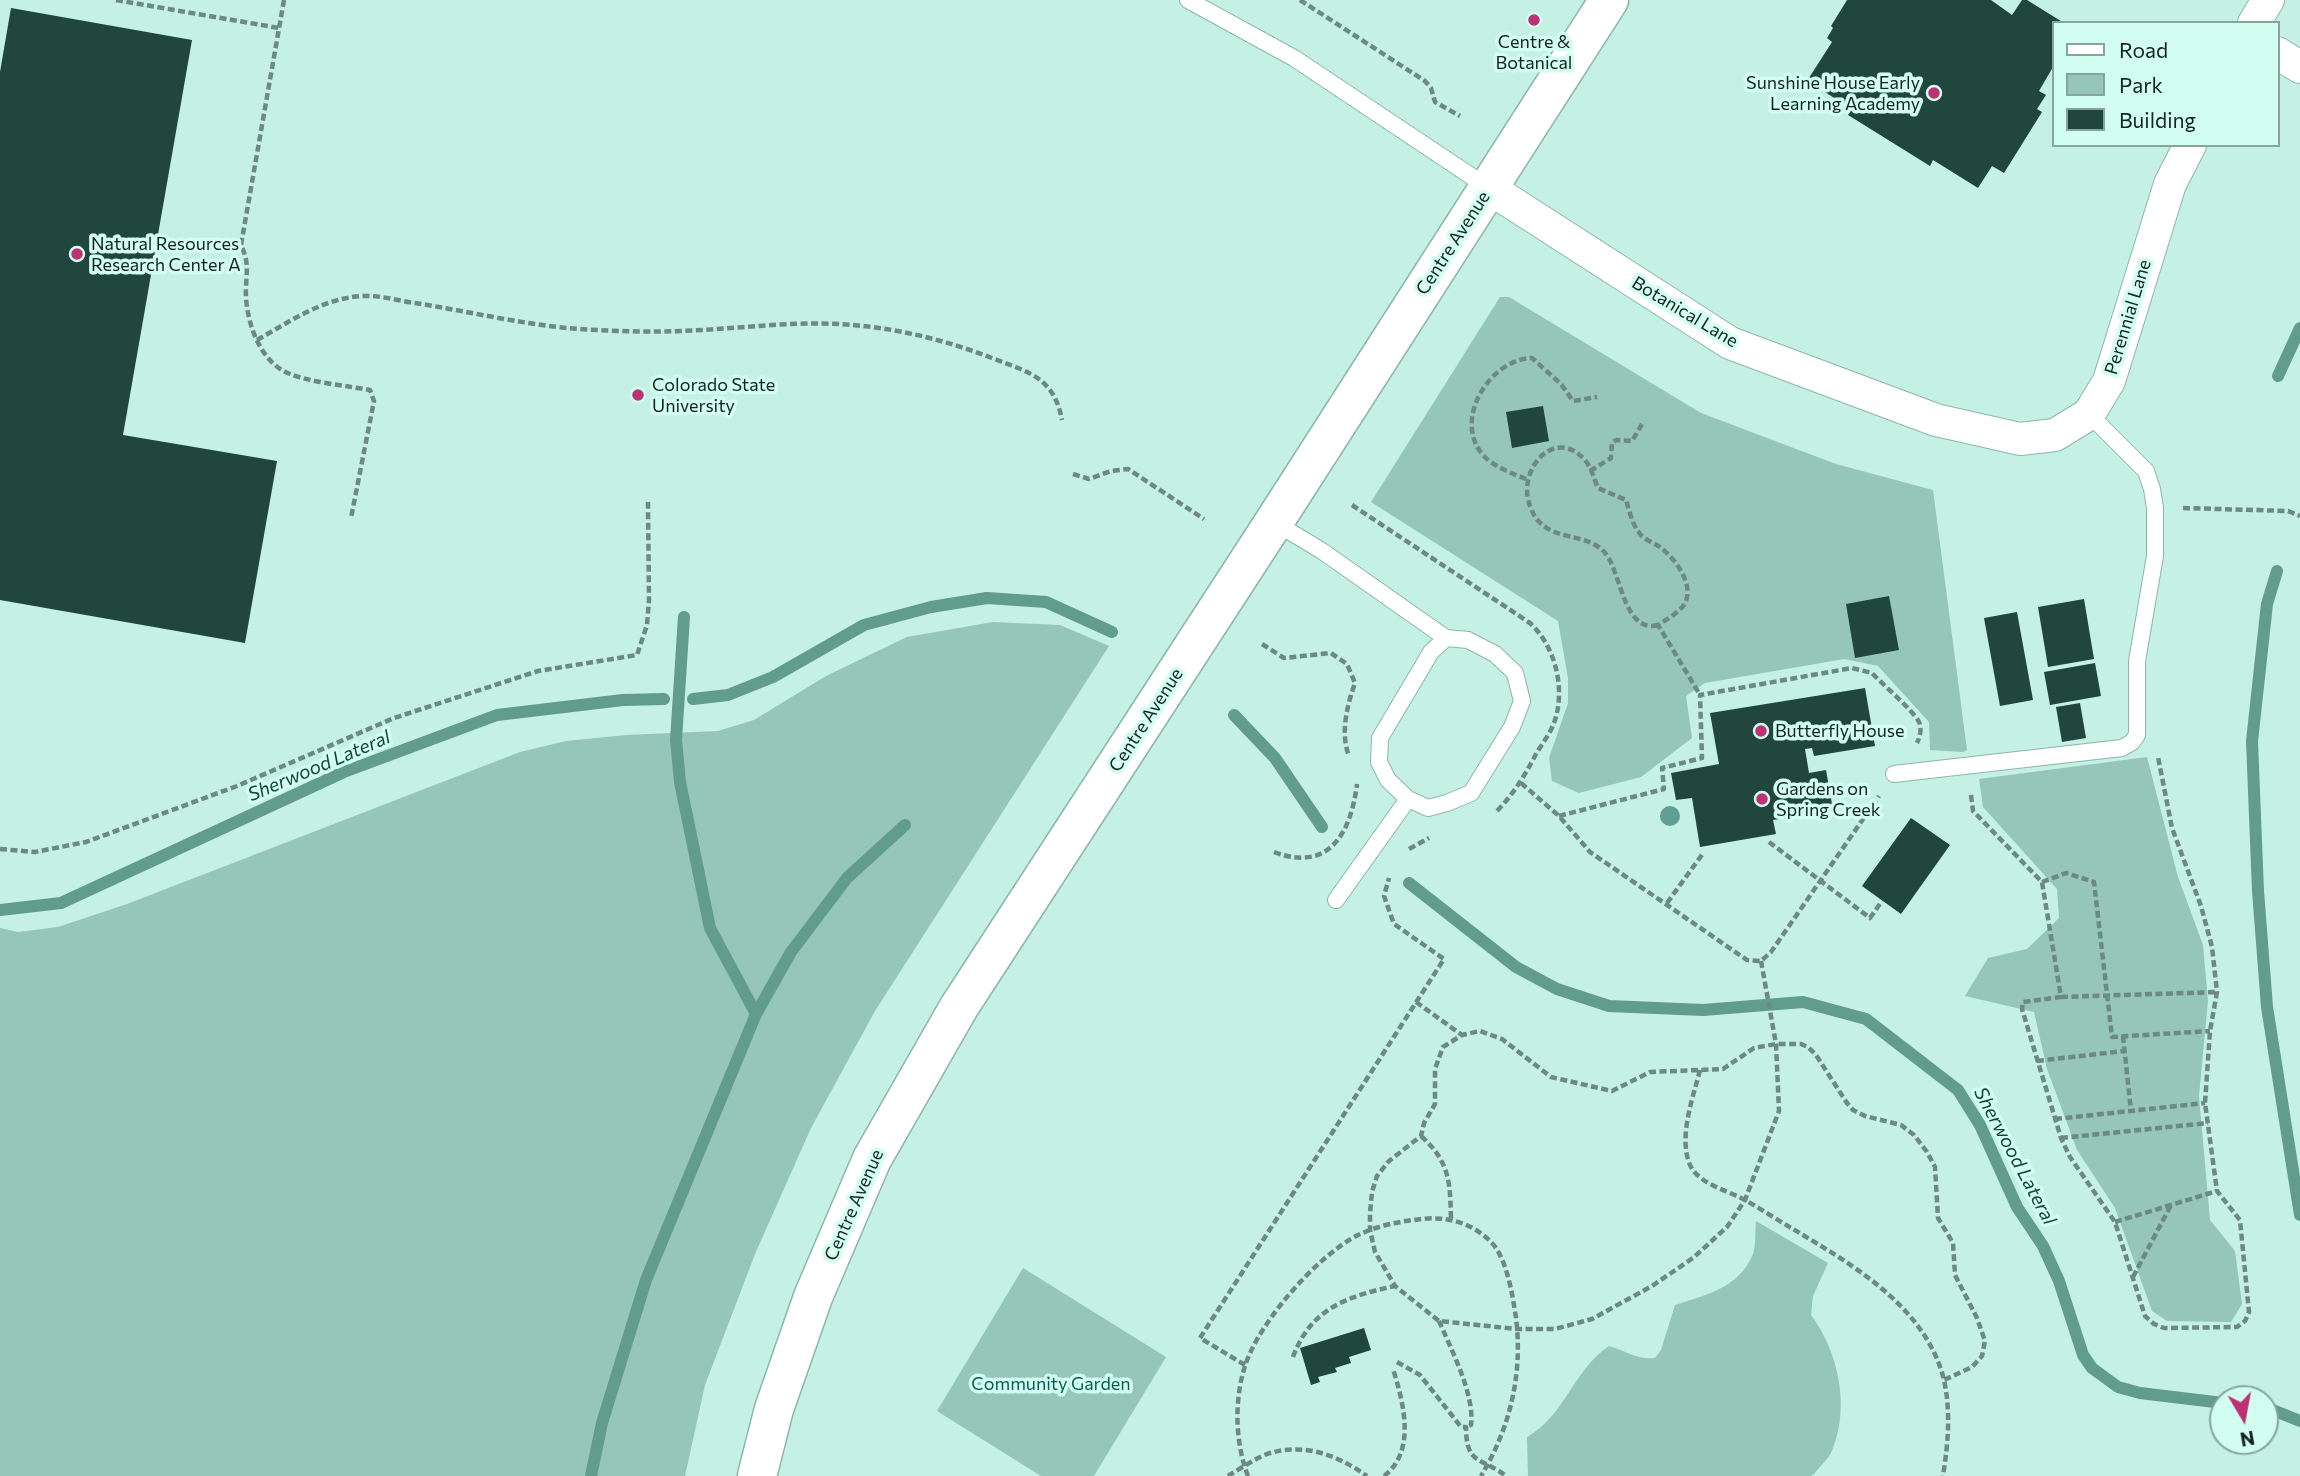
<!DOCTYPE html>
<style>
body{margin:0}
#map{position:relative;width:2300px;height:1476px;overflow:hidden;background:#c5f0e4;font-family:Commissioner,sans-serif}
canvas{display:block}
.legend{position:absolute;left:2052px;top:21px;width:228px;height:126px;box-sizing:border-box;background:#d2fdf1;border:2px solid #86a69d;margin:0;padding:9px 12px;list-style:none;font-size:21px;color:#13231f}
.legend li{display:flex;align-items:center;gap:14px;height:35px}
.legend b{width:35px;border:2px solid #86a69d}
.north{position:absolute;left:2209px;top:1385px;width:70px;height:70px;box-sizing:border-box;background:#d2fdf1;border:2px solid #86a69d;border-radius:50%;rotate:170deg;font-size:19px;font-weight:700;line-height:28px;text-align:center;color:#13231f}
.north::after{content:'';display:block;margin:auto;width:24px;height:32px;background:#bb3373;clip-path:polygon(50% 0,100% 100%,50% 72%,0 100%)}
</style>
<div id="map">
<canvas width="2300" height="1476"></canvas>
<ul class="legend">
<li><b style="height:9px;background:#fff"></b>Road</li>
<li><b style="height:19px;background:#96c5b9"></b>Park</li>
<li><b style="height:19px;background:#20463d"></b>Building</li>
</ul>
<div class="north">N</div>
</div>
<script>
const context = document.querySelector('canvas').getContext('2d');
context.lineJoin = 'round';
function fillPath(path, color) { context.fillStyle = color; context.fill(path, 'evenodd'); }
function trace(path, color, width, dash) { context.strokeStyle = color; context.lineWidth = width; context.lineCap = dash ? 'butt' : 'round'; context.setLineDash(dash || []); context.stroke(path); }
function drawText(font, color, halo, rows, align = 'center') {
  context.font = font + ' Commissioner,sans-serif'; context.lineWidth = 7; context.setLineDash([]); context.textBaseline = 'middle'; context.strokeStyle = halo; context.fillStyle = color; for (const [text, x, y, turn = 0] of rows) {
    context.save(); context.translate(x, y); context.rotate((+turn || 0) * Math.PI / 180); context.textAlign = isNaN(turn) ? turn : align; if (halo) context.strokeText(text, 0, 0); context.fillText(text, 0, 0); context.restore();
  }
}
const green = new Path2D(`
 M1500,297H1509L1701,413L1836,464L1933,490L1967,750L1963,752L1930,750L1929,722L1878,666L1844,659L1705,683L1686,696L1692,738L1641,777L1579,793L1552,781L1549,758L1568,703V678L1558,621L1371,502Z
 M993,622L1060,625L1109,646L875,1011L811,1128L755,1254L705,1385L685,1476H0V928L18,932L58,927L127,904L520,752L566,741L626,735L718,731L754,720L826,676L907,637Z
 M2147,757L2178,877L2203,945L2208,1001L2199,1096L2210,1220L2235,1251L2242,1304L2231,1322L2167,1321L2152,1311L2115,1208L2077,1150L2047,1069L2034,1012L1965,996L1988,958L2027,949L2059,918L2057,889L1983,807L1979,779Z
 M1756,1221L1828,1263L1813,1296L1811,1315C1838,1351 1850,1405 1833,1448C1830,1458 1820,1466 1814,1474L1811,1476H1528L1527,1437C1565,1416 1573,1370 1609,1346C1626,1351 1637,1360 1655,1358L1661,1350L1675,1305C1706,1295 1739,1288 1753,1254C1756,1245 1755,1231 1756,1221Z
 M1023,1268L1166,1357L1094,1476H1041L937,1411Z`);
const stream = new Path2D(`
 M2278,376L2300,328
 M2277,571L2267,604L2252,741L2258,891L2267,1007L2300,1215
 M684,617L676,740L680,782L710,928L756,1014
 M693,699L728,695L773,677L864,625L931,607L987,598L1046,602L1112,632
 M1234,715L1275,758L1322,827
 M1409,883L1516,967L1557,989L1609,1006L1703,1010L1803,1002L1866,1019L1958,1090L1980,1125L2017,1207L2043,1246L2059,1281L2083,1355L2092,1368L2118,1387L2140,1393L2223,1403
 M0,910L61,903L344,772L497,715L623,700L664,699
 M2265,1407L2300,1421
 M591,1476L602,1423L646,1280L756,1014L791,952L847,878L905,825`);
const building = new Path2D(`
 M1847,0H1991L2012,15L2022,0H2027L2064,23H2053V67L2039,91L2046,95L2037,109L2042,112L2004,173L1992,166L1978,188L1933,160L1930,166L1848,115L1852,109L1807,81L1832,42L1827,38L1833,28L1831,26Z
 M11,8L192,40L123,435L277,461L245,643L0,600V72Z
 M1543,406L1549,441L1512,448L1506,412Z
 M1889,596L1899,650L1855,658L1846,604Z
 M2084,599L2094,659L2048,667L2038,607Z
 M2017,612L2033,700L2000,706L1984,618Z
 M2095,663L2101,696L2050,705L2044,672Z
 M1865,688L1875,746L1814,756L1812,748L1805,749L1809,773L1826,770L1833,810L1773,820L1776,834L1700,847L1692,798L1676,800L1671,773L1719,764L1710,713Z
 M2080,703L2086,738L2062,742L2056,707Z
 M1911,818L1950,845L1901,914L1862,886Z
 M1364,1328L1371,1350L1349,1357L1351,1363L1335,1368L1337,1372L1318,1377L1320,1382L1311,1385L1300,1348Z`);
const path = new Path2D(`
 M116,0L279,28
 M284,0L241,245C251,266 245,275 246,298C248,326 261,363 290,374C309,382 348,386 370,390L374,401L351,518
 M1300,0L1425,81L1431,88L1435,102L1460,116
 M257,340C291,321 323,298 363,296C380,295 399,301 415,303C466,311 517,323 567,328C616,332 667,333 716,329C761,326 807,321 853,325C901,329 948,341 992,358C1028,372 1054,377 1062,420
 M1590,471L1611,458L1612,443L1616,440L1632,441L1642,424
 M1073,474L1089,479L1111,471L1128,469L1204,519
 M1526,479C1511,473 1494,467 1483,455C1452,420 1490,359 1532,358L1561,384L1573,401L1597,397
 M1352,505L1530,623C1556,647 1566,690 1554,723C1550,734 1541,745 1535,756C1524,777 1512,796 1495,813
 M2183,508L2288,511L2300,516
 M1658,625C1624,634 1621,573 1606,554C1585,527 1539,548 1528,499C1521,466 1555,428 1584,459C1591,466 1594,479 1598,488L1626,500C1629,510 1632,523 1638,531C1643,540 1653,542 1660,547C1675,558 1696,586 1684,605C1678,613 1666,620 1658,625L1700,695
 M1262,644L1284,658L1331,653L1347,664L1355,683C1347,706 1340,733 1349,756
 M1521,783L1559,816L1590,852L1747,960L1761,961L1771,952L1879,796
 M1971,795L1973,811L2042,882L2061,997L2023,1002L2022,1009L2061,1138L2070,1157L2115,1222L2145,1316L2154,1324L2164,1328L2237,1327L2245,1321L2249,1312L2240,1220L2217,1191L2205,1103L2210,1031L2217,992L2212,947L2201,906L2172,828L2158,757
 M1559,816L1664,789L1662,768L1702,758L1700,695L1852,668L1872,673C1883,685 1912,709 1919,722C1922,728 1920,737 1917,743
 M1769,842L1870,918L1882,901
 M0,849L35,852L86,842L237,786L394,718L538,671L637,655L647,625L649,600L648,502
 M1409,849L1429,838
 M1274,852C1329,873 1351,833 1357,784
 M2042,882L2066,873L2094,882L2112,1037L2210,1031
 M1667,903L1704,852
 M1761,961L1776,1044L1779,1111L1745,1200L1727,1227L1693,1258L1652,1286L1592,1319L1555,1329H1517L1439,1321L1395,1286L1375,1252L1370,1230V1213L1372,1192L1377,1176L1389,1161L1421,1136L1424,1123L1435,1104V1069L1443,1047L1462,1035L1480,1031L1502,1039L1551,1077L1612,1091L1650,1072L1723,1069L1754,1048L1776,1044H1801L1808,1047L1816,1055L1847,1103L1853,1110L1865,1116L1901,1125L1914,1135L1927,1152L1935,1167L1938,1218L1953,1243L1955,1275L1977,1318L1985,1341L1982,1356L1972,1367L1944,1380
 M2061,997L2217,992
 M1416,1002L1462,1035
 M2123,1036L2131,1111
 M2037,1061L2124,1051
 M1700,1070C1693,1098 1678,1137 1690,1165C1699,1184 1726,1190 1743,1199C1760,1208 1777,1220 1793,1229C1853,1265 1926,1307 1944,1380C1951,1412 1948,1444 1943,1476
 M2055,1119L2205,1103
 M1421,1136C1450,1162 1450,1182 1451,1219
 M2061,1138L2208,1123
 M2115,1222L2217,1191
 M2133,1277L2171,1205
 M1439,1321C1451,1349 1475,1395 1471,1425L1466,1427
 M1293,1357C1311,1308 1348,1296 1395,1286
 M1397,1362L1420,1375L1461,1427H1466C1466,1466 1482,1457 1506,1476
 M1245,1365L1200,1338L1444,959L1394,924L1384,896L1389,878
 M1228,1476C1240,1469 1254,1459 1267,1454C1304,1442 1337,1455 1367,1476
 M1248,1476C1235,1442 1234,1401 1245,1366C1259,1322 1317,1256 1358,1235C1375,1227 1395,1222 1414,1220C1443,1215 1471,1221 1492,1243C1507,1259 1513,1297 1516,1318C1523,1374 1510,1428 1481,1476
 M1384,1476C1417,1451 1403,1401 1393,1369`);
const lane = new Path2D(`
 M1188,0L1294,58L1489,188
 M1274,522L1322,551L1446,638L1468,640L1495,654L1515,673L1522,701L1512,727L1471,793L1447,803L1428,808L1408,799L1336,900
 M1894,774L2122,748L2132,742L2137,735V661L2155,556V508L2152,489L2146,471L2089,414
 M1408,799L1388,780L1379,762L1380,738L1431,652L1446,638`);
const street = new Path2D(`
 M2254,23L2268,0
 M2277,53L2300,67
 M1489,188L1730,343L1936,420L2020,439L2055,435L2089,414L2109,381L2170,184L2190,145`);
const secondary = new Path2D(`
 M757,1476L774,1409L813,1297L872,1159L959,1007L1274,522L1609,0`);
const trees = [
 [1670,816]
];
const markers = [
 [1534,20,7,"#bb3373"],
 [1934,93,7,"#bb3373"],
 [77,254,7,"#bb3373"],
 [638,395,7,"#bb3373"],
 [1761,731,7,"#bb3373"],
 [1762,799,7,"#bb3373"]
];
const poiNames = [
 ["Centre &",1534,42,"center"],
 ["Botanical",1534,63,"center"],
 ["Sunshine House Early",1920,83,"right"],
 ["Learning Academy",1920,104,"right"],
 ["Natural Resources",91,244],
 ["Research Center A",91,265],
 ["Colorado State",652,385],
 ["University",652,406],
 ["Butterfly House",1775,731],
 ["Gardens on",1776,789],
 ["Spring Creek",1776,810]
];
const streetNames = [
 ["Centre Avenue",1453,243,-57],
 ["Botanical Lane",1685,312,31],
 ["Perennial Lane",2128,317,-73],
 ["Centre Avenue",1146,720,-57],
 ["Centre Avenue",854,1205,-66]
];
const parkNames = [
 ["Community Garden",1051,1384]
];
const waterNames = [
 ["Sherwood Lateral",319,766,-23],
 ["Sherwood Lateral",2015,1156,62]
];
fillPath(green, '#96c5b9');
trace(stream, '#619c8d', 12);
fillPath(building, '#20463d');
trace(lane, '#8db6ab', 18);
trace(street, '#8db6ab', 34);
trace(secondary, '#8db6ab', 41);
trace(path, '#6c8a82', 4.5, [7, 3.5]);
trace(lane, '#fff', 16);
trace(street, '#fff', 32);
trace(secondary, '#fff', 38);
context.fillStyle = '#5e9f92';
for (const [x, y] of trees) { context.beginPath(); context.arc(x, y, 10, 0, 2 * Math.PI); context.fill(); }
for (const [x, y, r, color] of markers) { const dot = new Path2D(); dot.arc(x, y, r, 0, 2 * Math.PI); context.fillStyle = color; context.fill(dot); trace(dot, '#d2fdf1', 2.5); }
drawText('18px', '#13231f', '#d2fdf1', poiNames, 'left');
drawText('18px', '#13231f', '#d2fdf1', streetNames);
drawText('18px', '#0a5c4e', '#d2fdf1', parkNames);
drawText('italic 19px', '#11453b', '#d2fdf1', waterNames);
</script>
